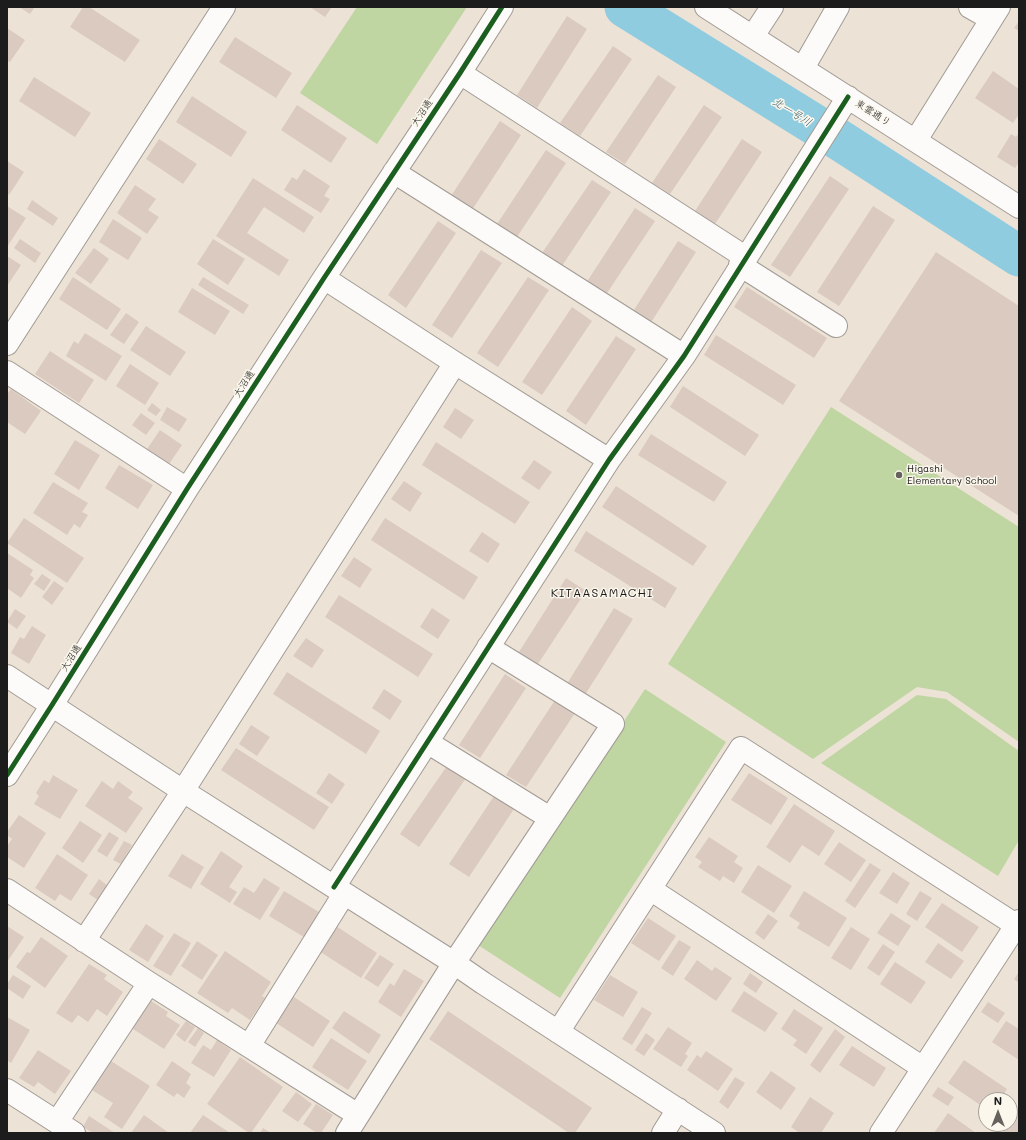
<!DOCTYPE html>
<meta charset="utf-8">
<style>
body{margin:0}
#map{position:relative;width:1026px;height:1140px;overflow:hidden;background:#ece2d5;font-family:Mali,sans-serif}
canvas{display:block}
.frame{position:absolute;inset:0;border:8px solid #1c1c1c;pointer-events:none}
.north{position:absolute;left:978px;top:1092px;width:40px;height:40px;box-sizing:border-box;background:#fbf7ec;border:1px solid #a29f99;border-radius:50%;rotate:0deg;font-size:11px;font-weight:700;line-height:16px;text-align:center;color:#1c1c1c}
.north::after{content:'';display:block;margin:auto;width:14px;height:18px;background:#65615d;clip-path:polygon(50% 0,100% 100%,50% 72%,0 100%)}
</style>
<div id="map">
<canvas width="1026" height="1140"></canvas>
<div class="frame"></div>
<div class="north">N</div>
</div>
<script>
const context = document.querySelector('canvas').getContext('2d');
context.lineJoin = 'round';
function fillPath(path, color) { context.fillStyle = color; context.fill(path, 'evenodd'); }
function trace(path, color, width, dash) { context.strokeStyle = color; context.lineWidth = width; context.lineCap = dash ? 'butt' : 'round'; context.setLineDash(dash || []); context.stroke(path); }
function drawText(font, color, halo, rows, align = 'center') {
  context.font = font + ' Mali,"Klee One",sans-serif'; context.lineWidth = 3; context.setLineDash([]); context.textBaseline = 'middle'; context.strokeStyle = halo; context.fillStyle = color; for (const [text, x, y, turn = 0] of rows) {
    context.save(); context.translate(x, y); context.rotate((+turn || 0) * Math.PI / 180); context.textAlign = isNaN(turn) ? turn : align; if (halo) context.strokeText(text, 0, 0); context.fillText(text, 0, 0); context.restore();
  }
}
const green = new Path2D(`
 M357,7H467L377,144L300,93Z
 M831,407L1019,527V742L947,692L917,687L813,759L668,664Z
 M645,689L726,742L560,998L478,945Z
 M917,695L946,699L1019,751V840L998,876L821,763Z`);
const river = new Path2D(`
 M625,7L841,141L1019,256`);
const building = new Path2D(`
 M19,7H35L30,14Z
 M83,7H89L140,40L125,62L70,27Z
 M310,7H332L325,17Z
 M567,16L587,29L537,108L517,95Z
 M1019,21V31L1014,28Z
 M7,28L25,40L10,62L7,61Z
 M235,37L292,73L276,98L219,62Z
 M613,46L632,59L580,136L560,123Z
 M993,71L1019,89V114L1013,123L975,98Z
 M658,75L676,87L625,164L606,152Z
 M34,77L91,113L75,137L19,101Z
 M192,96L247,132L231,157L176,122Z
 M297,105L347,138L331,163L281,130Z
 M704,105L722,117L670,194L652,183Z
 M500,121L521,135L472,210L451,196Z
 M1019,133V162L1015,168L997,157L1011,134L1016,137Z
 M159,139L197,164L183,184L146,159Z
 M742,139L762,152L715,224L695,211Z
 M546,150L566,163L517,237L497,224Z
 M7,161L24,172L9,195L7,193Z
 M304,169L330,186L324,196L330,199L321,213L284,190L292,177L297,180Z
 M830,176L849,189L790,277L771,265Z
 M253,178L314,217L304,233L264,207L247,233L289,260L279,276L216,236Z
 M592,180L611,192L562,266L542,253Z
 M135,185L156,199L148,210L159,217L147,234L117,213Z
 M32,200L58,218L53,226L27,209Z
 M7,206L26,218L7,247Z
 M873,206L895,220L839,306L817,292Z
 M635,208L655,221L605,296L586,283Z
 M113,219L142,238L128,260L99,242Z
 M438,221L456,233L406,308L388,295Z
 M20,239L41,253L35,263L14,248Z
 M213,239L245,259L228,285L197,264Z
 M678,241L696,252L650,324L632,313Z
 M94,248L109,259L91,284L75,273Z
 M481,250L502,263L452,338L432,325Z
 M936,252L1019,306V516L839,401Z
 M7,256L21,265L7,286Z
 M73,277L121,309L107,330L59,299Z
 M203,277L249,305L243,314L198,285Z
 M528,277L549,290L498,367L477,353Z
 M747,287L827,338L814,358L734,307Z
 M192,288L230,311L215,335L178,312Z
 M572,307L592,321L542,395L522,382Z
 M126,313L139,322L124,344L110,335Z
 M146,326L186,352L170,376L130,350Z
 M85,333L122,356L106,381L66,356L74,341L78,344Z
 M716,335L796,385L783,405L704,355Z
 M616,336L636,349L586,425L566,411Z
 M50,351L94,380L79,403L35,374Z
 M130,364L159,383L145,405L116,386Z
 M683,386L759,435L745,456L670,407Z
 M11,389L41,411L25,434L7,422V394Z
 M152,403L161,410L156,416L147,410Z
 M167,407L187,419L179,432L160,420Z
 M455,408L474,420L461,439L443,427Z
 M141,413L155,423L146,435L132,425Z
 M160,430L182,445L165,470L143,455Z
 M651,434L727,482L714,502L638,455Z
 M75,440L100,455L79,490L54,474Z
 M436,442L530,502L515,524L422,465Z
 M534,460L552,472L539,490L521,478Z
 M119,465L153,485L138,509L105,488Z
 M404,481L422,493L410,512L391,499Z
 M53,482L88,503L82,512L88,515L80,528L74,524L67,535L33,513Z
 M616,486L707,546L693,566L602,507Z
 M24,518L84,558L67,583L7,543Z
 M385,518L478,577L464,600L371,540Z
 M586,531L677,588L665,608L574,551Z
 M482,532L500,544L488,563L469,551Z
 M7,553L33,570L30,575L34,578L21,598L7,588Z
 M354,557L372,569L360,588L341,576Z
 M42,574L51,580L44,591L34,584Z
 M566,578L586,591L536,667L517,655Z
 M54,581L64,588L52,605L42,597Z
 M339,595L433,654L418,677L325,617Z
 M432,608L450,620L438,639L420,627Z
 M614,608L633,619L583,698L565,687Z
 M15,609L26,616L17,629L7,622Z
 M32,626L46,635L29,664L11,653L20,637L24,639Z
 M306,638L324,650L312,668L293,656Z
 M287,672L380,731L366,754L273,694Z
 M505,674L526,688L480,758L459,745Z
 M384,689L402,701L390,720L372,708Z
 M557,697L577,710L526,787L506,775Z
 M251,725L270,737L257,756L239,744Z
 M236,748L329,807L314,830L221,770Z
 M449,763L468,775L419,847L400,834Z
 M329,773L345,784L332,804L316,793Z
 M749,773L788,798L771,825L731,800Z
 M53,775L78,790L60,819L34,804L39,796L36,793L44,780L49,783Z
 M102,781L113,789L118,781L133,792L128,798L143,808L126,833L85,806Z
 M496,793L516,806L469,877L449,864Z
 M794,804L835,831L819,856L802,845L790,863L766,847Z
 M19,815L46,833L24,868L7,857V846L12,839L7,835V832Z
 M80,821L102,835L83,863L62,848Z
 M109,832L119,838L107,857L97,851Z
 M709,837L738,856L734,862L743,868L734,883L723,876L720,881L698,867L702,862L695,857Z
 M124,841L132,845L121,864L113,860Z
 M839,842L866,860L851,882L824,864Z
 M221,851L243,866L229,887L237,892L230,903L200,884Z
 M57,854L88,875L71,901L60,894L55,901L35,888Z
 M182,854L204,867L191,889L168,876Z
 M870,863L881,870L855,908L845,901Z
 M758,865L792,886L774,913L741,892Z
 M893,872L910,883L897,904L879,893Z
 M264,878L280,888L260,920L233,904L244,887L254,893Z
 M99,879L108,886L98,900L89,894Z
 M284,891L319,912L304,937L269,916Z
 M804,891L847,918L829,947L797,928L800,923L789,916Z
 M920,891L932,898L917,921L906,914Z
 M942,903L979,927L962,952L925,927Z
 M891,913L911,926L898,946L877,933Z
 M768,914L778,921L764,940L755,933Z
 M648,918L676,936L659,961L631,943Z
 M146,924L164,936L148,962L129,950Z
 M7,926L24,937L7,962Z
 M336,926L377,953L361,978L319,951Z
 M851,927L870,939L851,970L831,958Z
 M174,933L191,943L171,976L153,966Z
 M41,937L68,956L45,988L16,967L27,952L30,953Z
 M679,940L691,947L673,976L661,968Z
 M197,941L218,955L202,980L181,966Z
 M938,943L964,961L951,979L925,962Z
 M883,944L895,952L879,976L867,968Z
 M225,951L271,982L262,996L265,998L250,1020L232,1008L228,1013L197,993Z
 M380,955L394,964L378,987L364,978Z
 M697,960L712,971L715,967L732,978L716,1001L684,979Z
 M895,962L926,982L911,1004L880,984Z
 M89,964L107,975L104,979L123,992L107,1016L97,1009L88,1022L78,1015L72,1023L56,1013Z
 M404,969L424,981L401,1017L378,1002L390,983L394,986Z
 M1019,972V983L1014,979Z
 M750,973L763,982L756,993L743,984Z
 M13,975L31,986L23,999L7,988V984Z
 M610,975L638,992L623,1017L594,1000Z
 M744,991L778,1013L765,1032L731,1011Z
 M291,995L330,1021L313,1047L273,1021Z
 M148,999L168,1012L166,1016L180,1025L164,1049L130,1027Z
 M988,1002L1005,1013L998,1023L981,1012Z
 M642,1007L652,1013L632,1045L622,1039Z
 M794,1009L823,1028L806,1054L793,1045L797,1040L781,1029Z
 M344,1011L381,1035L369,1054L332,1028Z
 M448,1011L592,1108L575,1133H569L429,1039Z
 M7,1017L30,1030L11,1063L7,1060Z
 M186,1021L195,1027L185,1042L176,1035Z
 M1006,1021L1019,1029V1060L992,1042Z
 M668,1027L692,1043L685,1054L688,1056L681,1067L653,1049Z
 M198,1028L204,1033L195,1047L188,1042Z
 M835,1029L845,1037L820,1073L810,1065Z
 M646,1033L655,1040L644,1056L635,1050Z
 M331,1038L367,1061L348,1090L312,1067Z
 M217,1040L231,1050L214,1077L191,1063L203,1045L211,1050Z
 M852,1046L886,1068L874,1087L839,1065Z
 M38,1050L71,1071L55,1094L38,1082L34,1087L19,1078Z
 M706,1051L733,1069L718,1091L687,1070L697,1055L701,1058Z
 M240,1057L283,1087L251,1133H249L207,1104Z
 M964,1060L1007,1089L1000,1100H986V1109L948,1083Z
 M111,1061L150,1086L122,1129L104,1117L113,1103L92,1090Z
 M172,1061L191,1074L186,1083L191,1087L184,1098L177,1093L174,1097L156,1085Z
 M771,1071L796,1088L781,1110L756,1092Z
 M735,1077L745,1083L728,1109L719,1102Z
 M938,1087L954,1097L948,1106L932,1096Z
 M296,1092L312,1104L298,1122L282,1111Z
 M810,1097L834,1113L821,1133H800L791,1127Z
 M316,1104L333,1115L321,1133H317L303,1124Z
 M1019,1109V1133H1003L1009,1124H1010Z
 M948,1113L976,1133H934Z
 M144,1115L169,1133H131Z
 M203,1115L230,1133H190Z
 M89,1116L115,1133H93L83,1127Z
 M263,1128L271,1133H260Z`);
const minor = new Path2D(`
 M706,7L1019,207
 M970,7L991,19
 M753,36L772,7
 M803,68L838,7
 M460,73L745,257
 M916,140L999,7
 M394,172L684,356
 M740,265L836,326
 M324,278L455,363L609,460
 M7,344L224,7
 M7,372L187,489
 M7,676L183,791L454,963L483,983L714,1133
 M427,742L550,818
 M7,775L52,705L187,489L324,278L460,73L502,7
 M334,887L609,460L684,356L848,97
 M650,889L923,1068
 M7,890L149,983L358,1115
 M84,941L183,791L455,363
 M558,1032L741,748L1019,927
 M249,1046L344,894
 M7,1090L74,1133
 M57,1122L149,983
 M347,1133L454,963L613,724L488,647
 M663,1133L678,1109
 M881,1133L1019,921`);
const cycleway = new Path2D(`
 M7,775L52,705L187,489L324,278L460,73L502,7
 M334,887L609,460L684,356L848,97`);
const markers = [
 [899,475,4,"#65615d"]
];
const streetNames = [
 ["大沼通",422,113,-56],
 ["東雲通り",873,113,33],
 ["大沼通",244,384,-57],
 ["大沼通",71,658,-58]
];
const poiNames = [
 ["Higashi",907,469],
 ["Elementary School",907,481]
];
const waterNames = [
 ["北一号川",792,112,32]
];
const quarterNames = [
 ["KITAASAMACHI",602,593]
];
fillPath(green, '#bfd5a2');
trace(river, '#90cce0', 41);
fillPath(building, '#dbcac0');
trace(minor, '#a19b94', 24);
trace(minor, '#fcfbf9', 22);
trace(cycleway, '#1b5e20', 5);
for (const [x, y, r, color] of markers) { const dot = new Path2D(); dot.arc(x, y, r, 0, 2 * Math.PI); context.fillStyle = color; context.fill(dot); trace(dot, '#fbf7ec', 1.5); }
drawText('10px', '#1c1c1c', '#fbf7ec', streetNames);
drawText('10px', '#1c1c1c', '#fbf7ec', poiNames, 'left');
drawText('italic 11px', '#3a5e6c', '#fbf7ec', waterNames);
context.letterSpacing = '1px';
drawText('12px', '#1c1c1c', '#fbf7ec', quarterNames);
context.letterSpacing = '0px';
</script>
